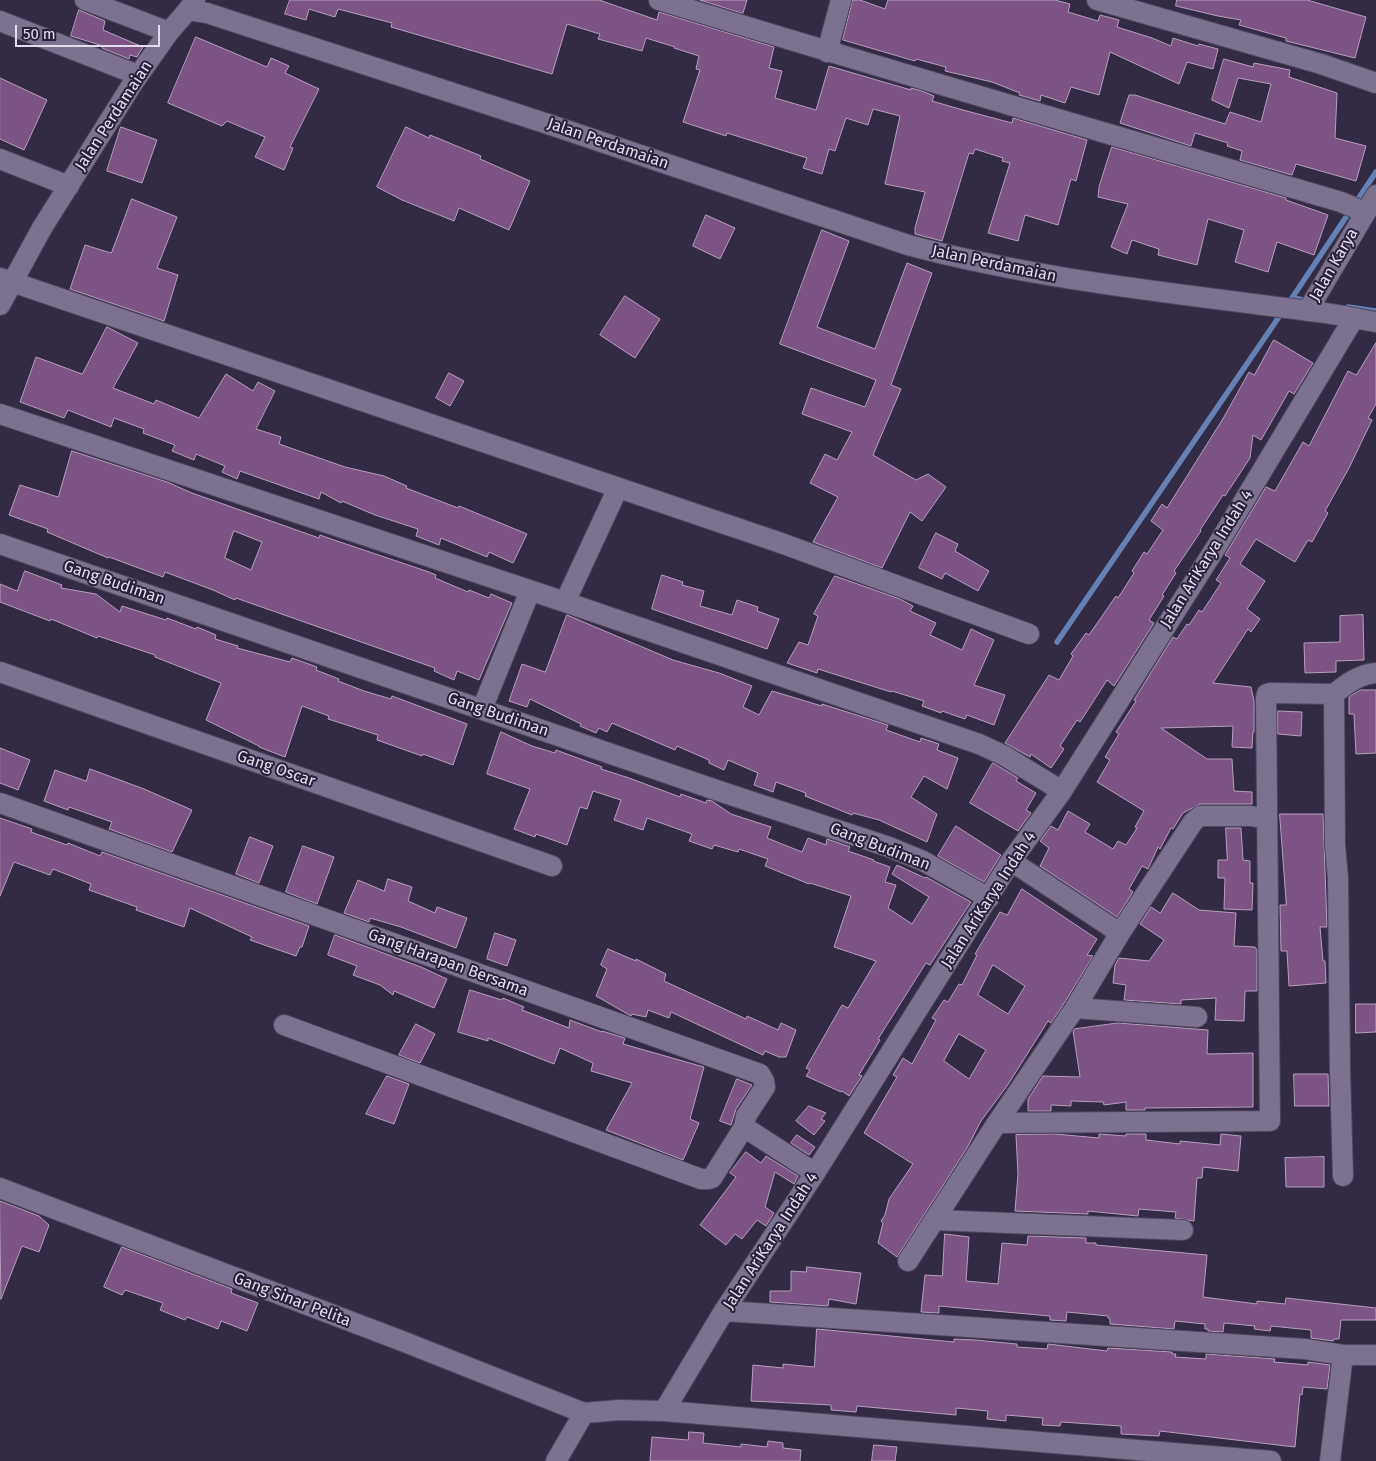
<!DOCTYPE html>
<style>
body{margin:0}
#map{position:relative;width:1376px;height:1461px;overflow:hidden;background:#332a43;font-family:"Fira Sans",sans-serif}
canvas{display:block}
.scale{position:absolute;left:15px;top:25px;width:145px;height:22px;box-sizing:border-box;border:2px solid #e3deee;border-top:0;padding-left:6px;font-size:15px;line-height:18px;white-space:nowrap;color:#e3deee;-webkit-text-stroke:4px #292139;paint-order:stroke}
</style>
<div id="map">
<canvas width="1376" height="1461"></canvas>
<div class="scale">50 m</div>
</div>
<script>
const context = document.querySelector('canvas').getContext('2d');
context.lineJoin = 'round';
function trace(path, color, width, dash) { context.strokeStyle = color; context.lineWidth = width; context.lineCap = dash ? 'butt' : 'round'; context.setLineDash(dash || []); context.stroke(path); }
function fillPath(path, color) { context.fillStyle = color; context.fill(path, 'evenodd'); }
function drawText(font, color, halo, rows, align = 'center') {
  context.font = font + ' "Fira Sans",sans-serif'; context.lineWidth = 4; context.setLineDash([]); context.textBaseline = 'middle'; context.strokeStyle = halo; context.fillStyle = color; for (const [text, x, y, turn = 0] of rows) {
    context.save(); context.translate(x, y); context.rotate((+turn || 0) * Math.PI / 180); context.textAlign = isNaN(turn) ? turn : align; if (halo) context.strokeText(text, 0, 0); context.fillText(text, 0, 0); context.restore();
  }
}
const stream = new Path2D(`
 M1292,298L1310,301
 M1288,304L1376,172
 M1348,307L1376,311
 M1057,642L1283,311`);
const building = new Path2D(`
 M290,0H599L657,20L659,12L774,47L769,68L782,71L775,98L816,110L829,66L911,90V88L922,91L934,96L932,101L963,110L1012,123L1013,118L1087,140L1076,181L1071,179L1058,225L1025,215L1018,241L988,233L1010,163L1002,161L1003,158L975,149L973,154L969,153L942,241L915,234V228L925,192L885,184L900,116L873,109L868,125L846,118L835,151L829,149L822,174L803,168L807,158L727,133L726,136L683,122L700,70L696,69L699,56L674,48L675,47L646,38L642,51L598,39L600,34L567,24L552,74L391,27L392,23L338,9L335,17L309,9L306,20L285,14Z
 M700,0H747L743,13Z
 M853,0H860L885,9L888,0H1055L1070,4L1068,12L1098,21L1100,15L1119,20L1117,27L1152,38L1171,46L1173,38L1198,46L1199,44L1218,49L1213,69L1187,62L1179,84L1110,52L1099,95L1071,87L1065,103L1041,95L1040,101L1019,95L1020,93L992,82L945,71L946,67L916,59L915,61L843,40Z
 M1177,0H1307L1366,17L1355,58L1286,41V38L1239,25L1241,20L1218,16L1176,6Z
 M79,10L105,21L103,30L143,47L137,57L130,55L129,59L102,48L103,46L71,36Z
 M196,37L267,67L271,58L289,66L285,73L319,89L290,147L293,148L284,170L255,157L265,137L227,121L222,126L168,103Z
 M1224,59L1253,67L1254,63L1290,70L1289,77L1337,93L1335,138L1366,146L1356,181L1296,164L1292,175L1240,160L1242,151L1227,146L1228,143L1195,133L1191,146L1120,123L1129,95H1135L1225,124L1230,112L1261,122L1271,84L1238,78L1229,108L1212,100Z
 M0,78L47,100L24,150L0,139Z
 M121,127L157,140L142,183L107,171Z
 M406,127L429,138L430,135L481,156L480,159L530,181L509,230L459,208L454,221L402,200L377,187Z
 M1112,147L1286,198V200L1328,215L1314,255L1277,242L1268,272L1235,262L1244,230L1208,219L1197,265L1158,255L1159,249L1132,240L1127,254L1111,247L1128,204L1098,197L1099,187Z
 M132,199L177,217L157,268L178,275L164,321L70,289L85,245L111,253Z
 M706,215L735,228L720,259L693,246Z
 M822,230L849,241L817,327L875,349L907,263L932,273L891,385L901,389L873,455L916,480L928,474L946,487L922,521L910,512L882,568L813,542L838,497L810,483L825,454L837,460L852,432L802,414L811,388L865,407L876,380L780,344Z
 M625,296L660,319L635,358L600,335Z
 M107,327L138,343L113,388L154,404L156,400L199,418L226,374L253,391L258,382L275,391L256,429L281,437L279,444L345,467L384,476L407,486L406,488L458,508L459,506L527,534L513,563L489,552L487,557L441,538L439,545L416,536L418,529L375,515L342,501L341,503L321,492L319,499L240,471L237,479L222,472L225,466L196,454L194,460L172,451L175,445L143,433L144,429L114,418L111,427L68,410L64,418L20,402L36,357L82,374Z
 M1274,340L1313,363L1294,394L1289,391L1261,440L1253,435L1250,458L1225,496L1223,495L1200,530L1201,531L1174,571L1176,573L1162,595L1164,596L1149,620L1154,623L1114,686L1107,680L1080,722L1077,720L1060,746L1064,749L1051,768L1031,754L1030,757L1005,743L1049,675L1059,680L1073,656L1071,654L1086,633L1089,635L1116,596L1118,598L1134,573L1132,571L1144,552L1147,554L1163,530L1151,521L1162,504L1167,508L1224,417L1249,372L1254,375Z
 M1376,343V404L1368,418L1372,420L1349,468L1325,511L1328,513L1312,542L1308,540L1295,562L1256,539L1240,564L1265,581L1247,609L1260,619L1251,632L1248,629L1213,683L1251,687L1254,701V732H1253L1252,748L1232,747L1233,726L1161,728L1207,759H1232L1234,791L1252,792V804H1200L1183,813L1173,829L1171,828L1160,849L1158,847L1148,869L1142,866L1129,889L1133,892L1117,917L1040,866L1049,848L1040,841L1051,826L1058,830L1068,811L1090,824L1085,832L1113,849L1118,841L1126,845L1137,828L1135,827L1144,811L1097,782L1110,760L1105,757L1119,734L1116,732L1136,701L1134,700L1173,637L1177,639L1187,624L1189,625L1199,610L1202,612L1221,583L1216,580L1230,558L1225,555L1266,487L1275,491L1303,442L1309,446L1348,371L1356,375Z
 M449,373L464,381L450,406L436,398Z
 M72,451L167,482L192,493L319,538L320,535L337,541L429,572L436,575L435,578L468,592L469,590L489,598L491,594L512,603L479,680L457,671L454,680L434,671L435,668L236,598L235,600L213,590L165,572L163,577L109,557L108,558L47,532L48,529L9,515L20,485L58,497ZM234,531L262,542L251,570L225,558Z
 M936,533L958,544L955,551L989,571L978,591L945,573L942,579L919,568Z
 M25,571L62,585L61,588L96,594L120,612L122,606L166,620L167,618L196,629L197,627L216,635L215,639L238,646L237,648L290,662L292,658L317,667L316,670L339,679L338,681L364,691L391,699L392,696L467,724L453,765L423,754L422,756L377,740L378,735L328,719L329,716L302,706L285,757L259,747V746L206,720L221,683L155,657V655L98,636L97,638L51,619L50,621L0,602V584L17,591Z
 M662,575L683,582L682,585L704,591L700,606L732,615L737,600L758,607L757,611L779,619L767,649L652,609Z
 M835,576L900,599L913,606L910,611L936,623L930,635L962,650L971,629L994,640L974,685L1005,695L994,725L967,715L965,719L942,711L941,713L922,706L924,701L892,691L891,692L818,669L817,673L787,663L799,642L808,645L818,616L814,614Z
 M567,615L673,660L719,673L752,686L743,707L759,715L772,691L822,706V704L888,725L886,730L920,742L921,738L939,744L937,750L958,758L947,789L924,776L911,797L937,814L927,842L879,820L853,813L852,815L805,796L806,793L776,782L773,792L754,785L758,773L728,760L724,770L709,763V760L677,746L675,750L612,723L607,732L599,728L596,733L580,726L581,724L530,699L527,707L509,701L522,664L545,672Z
 M1363,615L1364,660L1336,661V672L1305,673L1304,643L1340,642V616Z
 M1361,690H1376V753L1356,754L1354,714H1349V697Z
 M1278,711L1302,712L1301,736L1278,734Z
 M501,732L532,746L555,753L556,750L602,767L601,769L629,778L680,797L681,794L706,803L707,800L712,801L731,814L771,827L767,838L802,852L808,838L826,845L827,839L850,847L848,851L874,860L873,861L890,867L885,882L896,885L888,908L912,924L929,897L892,874L897,865L925,878L926,877L971,902L930,965L926,963L878,1039L880,1040L859,1075L862,1076L849,1096L842,1091L841,1092L806,1076L810,1070L806,1068L842,1005L848,1008L876,961L834,947L851,896L810,883L809,884L765,866L768,859L739,849L738,852L714,845L712,849L689,841L692,834L647,818L643,830L614,820L621,800L593,791L587,809L580,807L567,845L536,834L535,837L514,829L530,789L487,774Z
 M0,748L30,760L18,790L0,783Z
 M993,763L1018,778L1016,781L1036,793L1026,810L1031,813L1018,831L970,803Z
 M90,769L144,789L192,810L172,852L109,829L112,822L69,807L68,810L44,801L55,770L86,781Z
 M1280,814H1323L1327,927H1320L1323,961H1325L1326,983L1289,986L1287,951H1281L1280,905H1286Z
 M0,818L32,829L31,832L67,845L68,843L100,856L102,852L309,926L302,947H300L296,956L250,940L252,937L190,908L184,927L136,910L137,907L89,890L91,884L53,869L50,875L14,862L0,896Z
 M956,826L1001,855L984,882L938,856Z
 M1226,828H1241L1243,860L1250,861V883H1253L1252,910L1224,909L1225,878H1218V860H1227Z
 M250,837L273,846L259,883L236,874Z
 M303,846L334,857L317,904L286,892Z
 M388,879L412,887L408,901L435,913L437,907L467,918L456,948L401,927L370,918L369,922L344,913L358,880L384,891Z
 M1022,889L1097,939L1087,955L1093,956L1065,1002L1051,1023L1048,1021L1007,1086L981,1121L967,1148L897,1257L878,1243L883,1223L881,1221L885,1215L889,1199L913,1164L864,1133L897,1077L893,1075L903,1058L912,1064L936,1020L932,1018L944,1000L948,1002L959,984L962,985L977,955L975,954L1000,912L1007,915ZM993,965L1025,986L1008,1014L978,995ZM959,1034L986,1050L969,1079L944,1061Z
 M1173,893L1199,910L1236,913L1234,946L1255,947L1257,950V991H1245L1244,1021L1215,1020L1216,998L1181,1000V1004L1124,1000L1126,985L1113,983L1115,965L1119,958L1149,961L1164,940L1140,924L1151,907L1160,913Z
 M495,933L516,940L507,966L487,959Z
 M335,935L421,967L447,979L434,1008L394,991L393,995L380,985L353,975L357,966L328,955Z
 M608,949L636,961V959L666,974L664,981L746,1019L747,1016L778,1030L781,1023L796,1030L786,1057H779L765,1051L763,1055L671,1012L669,1018L648,1010L646,1017L632,1014L631,1016L596,996L607,969L601,965Z
 M470,990L502,1000L503,998L524,1007L522,1010L569,1028L570,1020L602,1032V1031L625,1038L623,1044L704,1067L690,1119L699,1123L683,1160L606,1130L632,1083L591,1071L593,1063L560,1048L554,1064L488,1038V1041L458,1032Z
 M1356,1004H1376V1032L1356,1033Z
 M1118,1023L1208,1030L1207,1054L1253,1053V1107L1145,1108V1110H1126V1102L1104,1105L1103,1102L1071,1101V1106L1051,1105V1111H1028V1099L1043,1076L1080,1077L1073,1031L1075,1029Z
 M416,1024L435,1034L420,1063L399,1055Z
 M1294,1074H1328L1329,1106H1295Z
 M387,1076L409,1084L394,1124L366,1114Z
 M737,1079L752,1085L736,1109L731,1125L720,1121Z
 M809,1106L826,1113L821,1119L825,1121L814,1135L796,1121Z
 M1055,1134L1099,1138V1134L1126,1136V1134H1146V1140L1180,1144V1141L1220,1145L1221,1134L1241,1136L1238,1171L1203,1167L1202,1178H1197L1194,1221L1175,1218L1176,1212L1139,1209L1138,1216L1088,1211V1214L1015,1211L1018,1174L1016,1135Z
 M797,1135L815,1147L809,1155L791,1143Z
 M746,1152L761,1163L766,1156L798,1176L794,1184L775,1172L765,1207L774,1213L766,1226L757,1220L742,1239L735,1234L726,1245L700,1225L736,1177L730,1173Z
 M1324,1157V1187H1286L1285,1158Z
 M0,1201L39,1216L49,1225L39,1252L22,1246L1,1299Z
 M945,1234L969,1237L966,1281L998,1284L1002,1243L1027,1245L1028,1236L1086,1238V1243H1096V1245L1207,1255L1203,1297L1257,1304V1301L1285,1304L1286,1298L1376,1308V1320H1341L1339,1339H1334L1333,1341L1311,1338V1330L1271,1326L1270,1331L1254,1329L1255,1326L1224,1323L1223,1332L1208,1331V1329H1205V1324L1175,1321L1174,1329L1110,1324V1319L1108,1318V1316L1067,1312L1066,1321L1050,1320V1316L939,1306V1313L921,1312L925,1275L942,1276Z
 M122,1247L232,1289L231,1293L258,1303L247,1331L221,1321L218,1329L187,1317L185,1320L160,1310L163,1303L125,1290L122,1295L104,1287Z
 M807,1267L861,1273L856,1304L829,1299L828,1306L770,1302V1291H791V1271L806,1272Z
 M817,1329L954,1342V1339L975,1340L1017,1344V1347L1047,1349L1048,1344L1107,1351L1108,1348L1172,1352V1354H1176L1175,1357L1206,1359V1354L1275,1359L1274,1362L1308,1365V1362L1330,1365L1327,1389L1303,1387L1302,1395L1300,1394L1295,1447L1160,1431L1159,1436L1121,1434V1426L1061,1422L1060,1426L1042,1425L1043,1418L1006,1415V1421L987,1419L988,1411L956,1408V1415L857,1406L856,1412L831,1410V1405L751,1401L753,1365L783,1368V1364L814,1367Z
 M689,1432L704,1433L703,1443L741,1447V1444L767,1447L768,1441L783,1443V1448L801,1450L800,1461H650L652,1437L688,1440Z
 M874,1445L897,1447L895,1461H872Z`);
const minor = new Path2D(`
 M85,0L169,32
 M659,0C886,70 1114,135 1341,202L1365,212
 M1097,0L1321,64L1376,83
 M188,10L207,13L551,125L908,245C1040,280 1174,293 1309,311C1331,313 1354,318 1376,322
 M0,21L138,75
 M827,52L841,0
 M0,159L69,186
 M0,278L781,543L1029,634
 M0,305L42,228L133,83L169,32L188,10L195,0
 M1308,310L1376,195
 M0,414L565,602L979,744L1003,755L1062,791
 M0,544L719,791L889,847L923,861L989,898
 M565,602L618,488
 M0,672L552,866
 M1334,694L1335,845L1338,878L1340,1071L1343,1176
 M482,709L530,591
 M0,803L760,1074L764,1081L765,1087L746,1116L744,1127L815,1173
 M1011,861L1120,933
 M1075,1008L1197,1017
 M284,1025L701,1179H708L712,1178L744,1127
 M997,1123L1270,1121L1266,698L1267,694L1270,693L1334,694C1348,683 1358,675 1376,673
 M0,1188L402,1341L584,1413L619,1410L664,1411L724,1311L815,1173L1011,861L1062,791L1218,544L1354,318
 M934,1220L1183,1230
 M908,1261L997,1123L1075,1008L1120,933L1193,822L1200,816H1251L1267,819
 M724,1311L1305,1349L1343,1355H1376
 M664,1411L1271,1461
 M556,1461L584,1413
 M1330,1461L1343,1355`);
const streetNames = [
 ["Jalan Perdamaian",114,116,-57],
 ["Jalan Perdamaian",608,144,19],
 ["Jalan Perdamaian",994,264,12],
 ["Jalan Karya",1334,265,-60],
 ["Jalan AriKarya Indah 4",1207,559,-58],
 ["Gang Budiman",114,583,19],
 ["Gang Budiman",498,715,19],
 ["Gang Oscar",276,769,19],
 ["Gang Budiman",880,847,21],
 ["Jalan AriKarya Indah 4",989,900,-57],
 ["Gang Harapan Bersama",448,963,20],
 ["Jalan AriKarya Indah 4",771,1241,-57],
 ["Gang Sinar Pelita",292,1300,21]
];
trace(stream, '#6381b4', 5.5);
fillPath(building, '#7b5483');
trace(building, '#b6a0bb', 1);
trace(minor, '#4f475c', 22);
trace(minor, '#7c728f', 20);
drawText('16px', '#e3deee', '#292139', streetNames);
</script>
